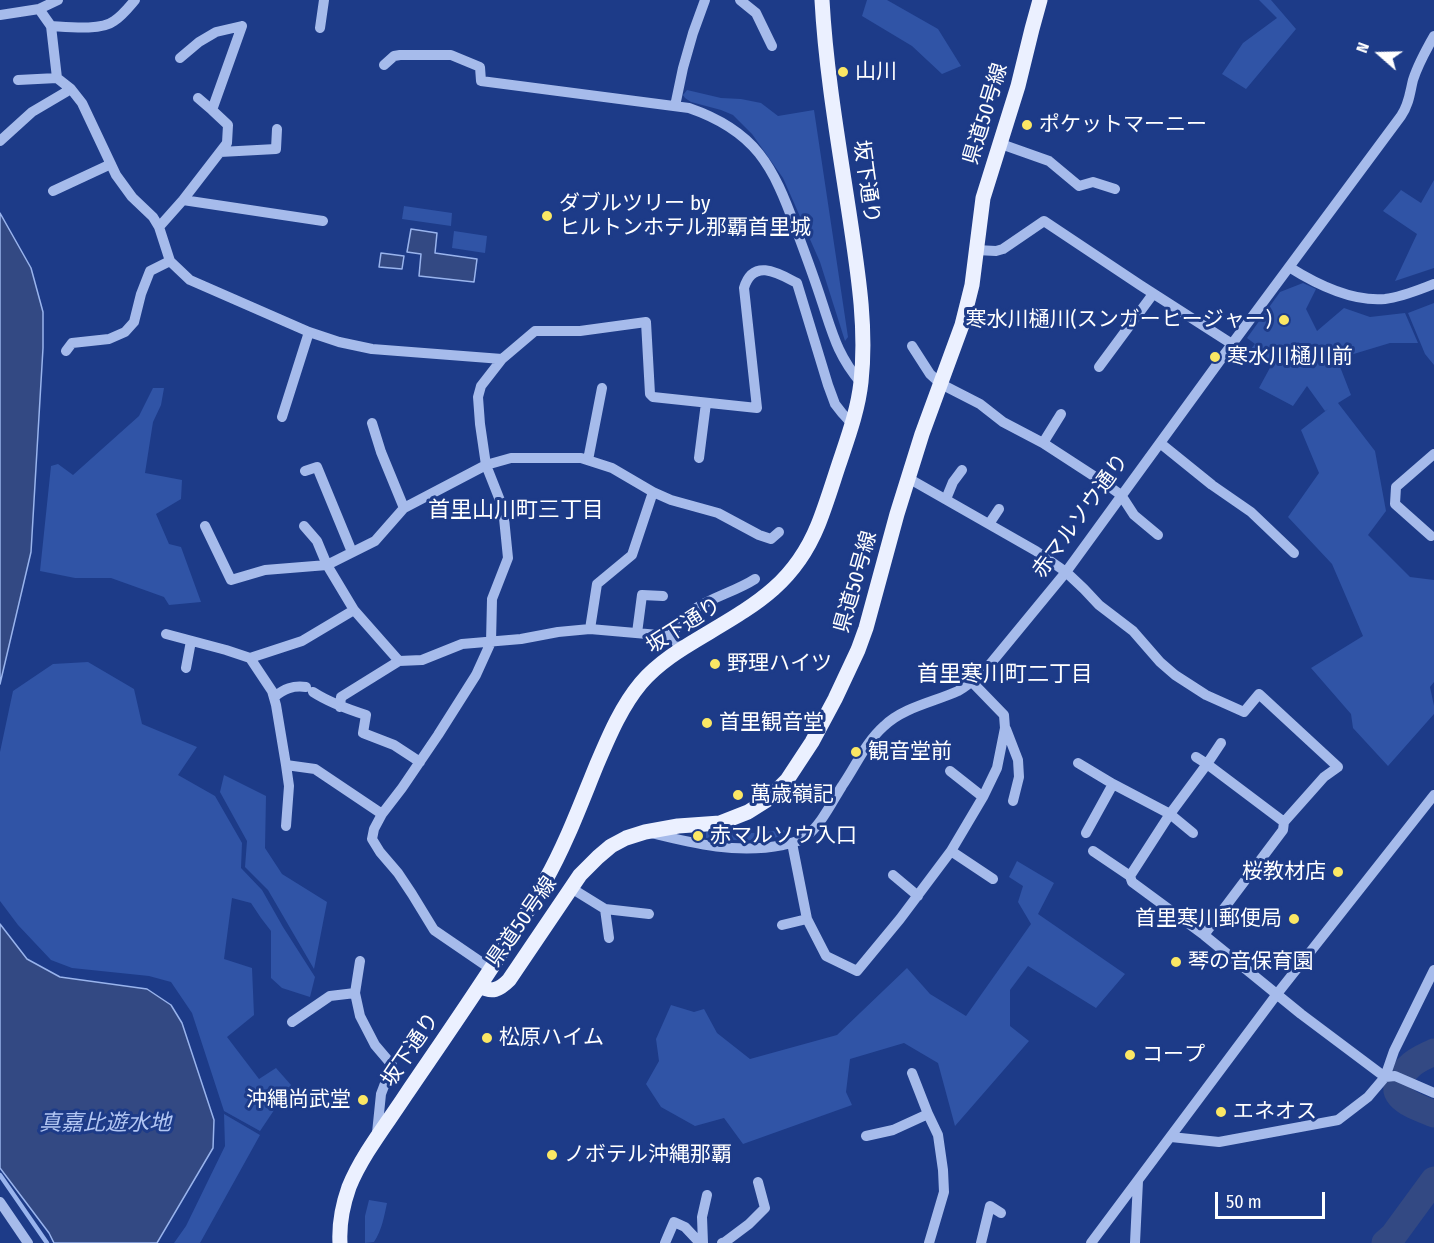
<!DOCTYPE html>
<meta charset="utf-8">
<style>
body{margin:0}
#map{position:relative;width:1434px;height:1243px;overflow:hidden;background:#1d3b88;font-family:"Fira Sans Condensed",sans-serif}
canvas{display:block}
.north{position:absolute;left:1350px;top:24px;width:60px;height:60px;-webkit-text-stroke:4px #1d3b88;paint-order:stroke;rotate:290deg;font-size:16px;font-weight:700;line-height:24px;text-align:center;color:#fff}
.north::after{content:'';display:block;margin:auto;width:21px;height:27px;background:#fff;clip-path:polygon(50% 0,100% 100%,50% 72%,0 100%)}
.scale{position:absolute;left:1215px;top:1192px;width:110px;height:27px;box-sizing:border-box;border:3px solid #fff;border-top:0;padding-left:8px;font-size:18px;line-height:21px;white-space:nowrap;color:#fff;-webkit-text-stroke:4px #1d3b88;paint-order:stroke}
</style>
<div id="map">
<canvas width="1434" height="1243"></canvas>
<div class="north">N</div>
<div class="scale">50 m</div>
</div>
<script>
const context = document.querySelector('canvas').getContext('2d');
context.lineJoin = 'round';
function fillPath(path, color) { context.fillStyle = color; context.fill(path, 'evenodd'); }
function trace(path, color, width, dash) { context.strokeStyle = color; context.lineWidth = width; context.lineCap = dash ? 'butt' : 'round'; context.setLineDash(dash || []); context.stroke(path); }
function drawText(font, color, halo, rows, align = 'center') {
  context.font = font + ' "Fira Sans Condensed","Noto Sans JP",sans-serif'; context.lineWidth = 6; context.setLineDash([]); context.textBaseline = 'middle'; context.strokeStyle = halo; context.fillStyle = color; for (const [text, x, y, turn = 0] of rows) {
    context.save(); context.translate(x, y); context.rotate((+turn || 0) * Math.PI / 180); context.textAlign = isNaN(turn) ? turn : align; if (halo) context.strokeText(text, 0, 0); context.fillText(text, 0, 0); context.restore();
  }
}
const green = new Path2D(`
 M867,0H887L938,29L961,66L942,74L912,46L862,16Z
 M1259,0H1271L1296,29L1246,89L1222,74L1243,43L1277,18Z
 M687,90L721,98L741,99L761,103L778,116L814,110L848,337L845,341L820,262L783,178L752,134L733,115L721,110L691,102L685,98L683,95Z
 M1434,180V268L1395,281L1417,234L1383,211L1401,190L1421,203Z
 M404,206L452,213L451,226L402,219Z
 M454,231L487,236L485,253L452,248Z
 M1303,283L1316,289L1306,309L1317,331L1344,308L1370,317L1405,313L1418,343H1390L1337,359L1351,395L1338,403L1375,451L1386,511L1368,535L1410,577L1434,580V682L1430,687L1434,706V714L1388,766L1353,728L1351,714L1311,668L1363,636L1332,564L1288,517L1319,473L1301,430L1328,409L1325,411L1307,386L1293,406L1259,388L1272,364L1250,350L1255,344L1247,338L1280,292Z
 M1434,303V365L1425,354L1408,313Z
 M153,388H164L161,405L153,422L145,473L182,480L181,499L156,514L169,544L181,547L201,602L169,605L164,597L111,578H75L40,571L51,466L58,464L73,475L139,416Z
 M88,662L134,689L142,724L197,747L178,775L215,796L242,843L241,868L262,890L283,927L315,977L310,997L282,988L271,978V931L261,918L251,903L232,898L224,959L252,968L254,1015L227,1037L259,1079L276,1068L291,1085L260,1131L224,1111L192,1013L171,982L149,976L72,968L51,960L18,925L0,901V752L13,691L53,664Z
 M224,775L266,796L265,848L282,874L327,902L314,969L268,890L245,867L247,841L220,792Z
 M784,830L787,835C757,842 736,841 706,838V832L756,833Z
 M1017,861L1054,883L1038,914L1125,974L1096,1008L1028,966L1010,990V1026L1029,1041L955,1126L938,1063L904,1043L850,1059L846,1092L852,1105L743,1144L724,1118L695,1126L661,1107L646,1084L659,1061L656,1039L671,1005L694,1012L704,1009L717,1033L750,1059L837,1035L907,968L930,994L966,1016L1031,924L1018,902L1023,886L1009,877Z
 M224,1114L260,1135L200,1243H174L186,1226L225,1146Z
 M369,1200L387,1203C384,1217 382,1230 374,1242L365,1243V1216Z`);
const water = new Path2D(`
 M0,213L31,268L43,312V348L31,552L0,684Z
 M411,229L437,233L435,253L477,259L474,282L419,276L421,254L407,252Z
 M381,253L404,256L402,269L379,267Z
 M0,924L27,959L60,977L147,989L171,1005L182,1023L214,1120L213,1148L157,1243H54L49,1233L0,1168Z`);
const stream = new Path2D(`
 M0,1175L47,1243`);
const river = new Path2D(`
 M1434,1052C1426,1056 1415,1060 1409,1067C1401,1074 1392,1087 1400,1096C1408,1105 1423,1109 1434,1114
 M1385,1243L1393,1236L1434,1180`);
const minor = new Path2D(`
 M740,0L756,13L772,46
 M39,9L51,26L57,78L71,89L82,103L116,175L132,197L153,217L159,227L170,261L190,280L309,332L339,342L372,349L502,359
 M0,15L39,9L58,0
 M51,26C68,27 101,31 114,21C122,16 129,7 135,0
 M320,28L324,0
 M180,58L199,42L216,32L242,26
 M384,65L394,56L400,55H451L480,67L481,81L689,108C756,131 773,166 796,229C805,253 814,277 822,302C833,335 838,356 861,383
 M18,80L57,78
 M198,98L212,110
 M675,106L683,68L693,33L705,0
 M0,141L32,112L71,89
 M1001,144L1049,161L1079,186L1093,182L1115,189
 M220,152L276,149L277,129
 M53,191L111,164
 M183,200L323,221
 M159,227L183,200L227,143L228,125L212,110L242,26
 M976,250L996,251L1003,249L1044,221L1140,285L1232,344
 M1289,267C1316,284 1352,302 1385,299C1402,297 1418,290 1434,284
 M912,346L930,374L941,384L980,404L1003,422L1043,443L1103,482L1121,495L1134,515L1158,535
 M66,351L72,343L109,339L125,332L134,322L141,294L150,271L170,261
 M1099,367L1153,294
 M282,417L309,332
 M1043,443L1061,414
 M1160,443L1212,485L1251,512L1294,553
 M699,458L706,403
 M588,460L602,388
 M305,471L317,467L352,552
 M908,478L1036,551L1066,572L1084,589L1099,605L1133,631L1160,662L1175,675L1206,695L1244,712L1259,694L1338,767L1324,777L1284,822L1283,830L1204,935
 M946,499L953,482L962,470
 M404,508L486,465L511,458H581L612,468L653,492L671,500L718,513L759,535L771,539L779,532
 M989,524L999,509
 M205,526L231,580L265,570L327,565L375,541L404,508L381,452L372,423
 M304,526L317,541L327,565L354,610L399,661L422,660L462,644L521,639L558,632L590,629L670,636L683,649
 M1431,536L1395,504L1396,487L1434,454
 M354,610L302,641L250,658L272,691L276,705L286,765L315,769L382,814
 M590,629L597,584L632,555L653,492
 M637,633L642,595L663,596
 M166,634L226,650L250,658
 M670,636C677,628 683,617 692,611C711,597 735,592 755,579
 M186,668L191,641
 M313,692C330,703 347,709 366,715L363,733L394,745L420,762
 M274,697C284,689 293,685 306,687
 M340,707L341,697L399,661
 M1006,729L1018,760L1019,777L1013,801
 M1196,757L1207,764L1221,743
 M1078,763L1113,784L1170,814L1193,833
 M286,765L289,786L286,826
 M950,771L983,797
 M651,833C695,844 738,854 783,845C790,843 798,842 804,838C820,827 832,802 842,786C856,766 865,743 884,726C904,707 934,702 958,691C969,685 978,676 987,668L1066,572L1232,344L1401,116C1409,105 1410,92 1413,80C1418,64 1426,50 1434,36
 M1086,833L1113,784
 M792,843L807,919L826,956L857,971L900,919L951,851L983,797L997,768L1005,728L1004,715L972,682
 M951,851L993,879
 M1093,851L1130,876L1132,882L1204,935L1301,1014L1385,1077L1395,1076L1434,1093
 M893,875L918,896
 M1130,876L1170,814L1207,764L1284,822
 M571,888L605,909L649,914
 M605,909L609,938
 M782,925L807,919
 M360,961L355,993L360,1016L375,1045L392,1065L381,1094L377,1133
 M491,969L434,930L412,894L398,873L380,852L372,839L374,829L382,814L402,788L438,735L476,675L491,642L492,599L508,558L503,508L486,465L480,424L478,397L481,386L502,359L535,331H580L646,322L650,394L653,397L757,408L744,288C753,258 778,273 797,283L828,385L835,404L842,413L852,424
 M292,1022L330,996L355,993
 M912,1073L928,1114
 M866,1136L893,1130L928,1114L938,1135L943,1170L944,1192L929,1243
 M1171,1137L1219,1142L1338,1120L1368,1097L1385,1077L1394,1051L1434,970
 M0,1202L28,1243
 M665,1243L674,1222L685,1227L700,1243
 M703,1243L702,1217L707,1195
 M722,1243L725,1242L749,1224L765,1208L758,1182
 M981,1243L990,1206L1001,1213
 M1091,1243L1277,994L1434,795
 M1135,1243L1138,1181`);
const major = new Path2D(`
 M480,986C492,993 499,990 509,980L580,875L598,857L611,846L626,838L645,832L678,826L720,823L748,812L767,800L787,780L812,742L835,699L858,650L866,628L897,514L922,434L962,325L972,285L983,198L1018,86L1032,29L1040,0
 M340,1243C339,1225 343,1204 349,1187C362,1155 386,1125 405,1096C441,1043 478,990 512,936C523,918 535,900 545,881C566,844 581,803 597,764C609,736 621,707 641,683C658,663 681,649 703,636C755,605 794,584 818,525C826,505 832,485 839,464C848,437 858,410 861,382C867,328 858,273 850,219C839,146 826,73 822,0`);
const markers = [
 [843,72,6,"#fbe764"],
 [1027,125,6,"#fbe764"],
 [547,216,6,"#fbe764"],
 [1284,320,6,"#fbe764"],
 [1215,357,6,"#fbe764"],
 [715,664,6,"#fbe764"],
 [707,723,6,"#fbe764"],
 [856,752,6,"#fbe764"],
 [738,795,6,"#fbe764"],
 [698,836,6,"#fbe764"],
 [1338,872,6,"#fbe764"],
 [1294,919,6,"#fbe764"],
 [1176,962,6,"#fbe764"],
 [487,1038,6,"#fbe764"],
 [1130,1055,6,"#fbe764"],
 [363,1100,6,"#fbe764"],
 [1221,1112,6,"#fbe764"],
 [552,1155,6,"#fbe764"]
];
const poiNames = [
 ["山川",855,72],
 ["ポケットマーニー",1039,125],
 ["ダブルツリー by",559,204],
 ["ヒルトンホテル那覇首里城",559,228],
 ["寒水川樋川(スンガーヒージャー)",1272,320,"right"],
 ["寒水川樋川前",1227,357],
 ["野理ハイツ",727,664],
 ["首里観音堂",719,723],
 ["観音堂前",868,752],
 ["萬歳嶺記",750,795],
 ["赤マルソウ入口",710,836],
 ["桜教材店",1326,872,"right"],
 ["首里寒川郵便局",1282,919,"right"],
 ["琴の音保育園",1188,962],
 ["松原ハイム",499,1038],
 ["コープ",1142,1055],
 ["沖縄尚武堂",351,1100,"right"],
 ["エネオス",1233,1112],
 ["ノボテル沖縄那覇",564,1155]
];
const streetNames = [
 ["県道50号線",986,114,-73],
 ["坂下通り",866,182,82],
 ["赤マルソウ通り",1081,516,-54],
 ["県道50号線",856,582,-74],
 ["坂下通り",684,626,-33],
 ["県道50号線",522,922,-55],
 ["坂下通り",411,1050,-56]
];
const neighbourhoodNames = [
 ["首里山川町三丁目",516,511],
 ["首里寒川町二丁目",1005,675]
];
const waterNames = [
 ["真嘉比遊水地",105,1124]
];
fillPath(green, '#3054a6');
fillPath(water, '#334983');
trace(water, '#99b4ed', 1.5);
trace(stream, '#99b4ed', 4.5);
trace(river, '#334983', 27);
trace(minor, '#a6bbeb', 10);
trace(major, '#ebf0ff', 15);
for (const [x, y, r, color] of markers) { const dot = new Path2D(); dot.arc(x, y, r, 0, 2 * Math.PI); context.fillStyle = color; context.fill(dot); trace(dot, '#1d3b88', 2); }
drawText('21px', '#fff', '#1d3b88', poiNames, 'left');
drawText('21px', '#fff', '#1d3b88', streetNames);
drawText('22px', '#fff', '#1d3b88', neighbourhoodNames);
drawText('italic 22px', '#b2c6f3', '#1d3b88', waterNames);
</script>
